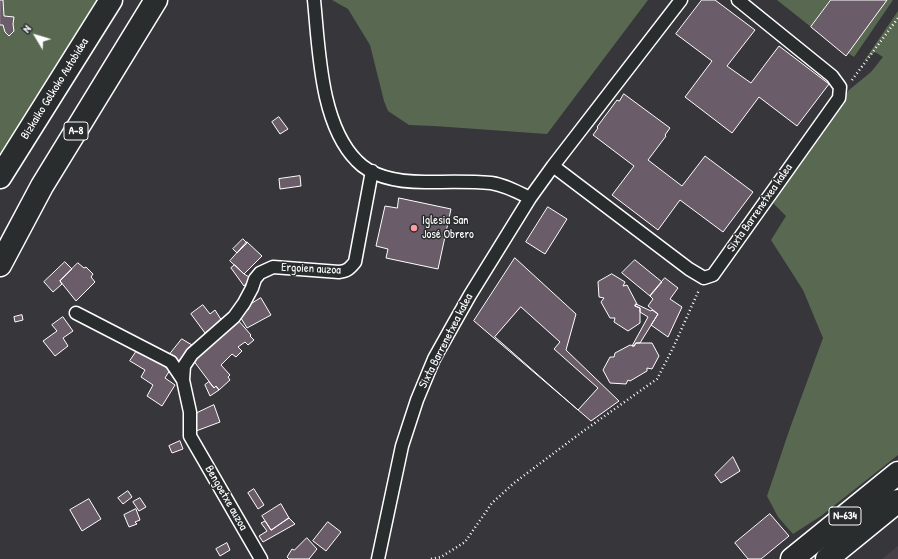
<!DOCTYPE html>
<meta charset="utf-8">
<style>
body{margin:0}
#map{position:relative;width:898px;height:559px;overflow:hidden;background:#37363a;font-family:"Patrick Hand",sans-serif}
canvas{display:block}
.north{position:absolute;left:16px;top:16px;width:40px;height:40px;-webkit-text-stroke:3px #2a2d2e;paint-order:stroke;rotate:308deg;font-size:11px;font-weight:700;line-height:16px;text-align:center;color:#fff}
.north::after{content:'';display:block;margin:auto;width:14px;height:18px;background:#fff;clip-path:polygon(50% 0,100% 100%,50% 72%,0 100%)}
</style>
<div id="map">
<canvas width="898" height="559"></canvas>
<div class="north">N</div>
</div>
<script>
const context = document.querySelector('canvas').getContext('2d');
context.lineJoin = 'round';
function fillPath(path, color) { context.fillStyle = color; context.fill(path, 'evenodd'); }
function trace(path, color, width, dash) { context.strokeStyle = color; context.lineWidth = width; context.lineCap = dash ? 'butt' : 'round'; context.setLineDash(dash || []); context.stroke(path); }
function drawText(font, color, halo, rows, align = 'center') {
  context.font = font + ' "Patrick Hand",sans-serif'; context.lineWidth = 3; context.setLineDash([]); context.textBaseline = 'middle'; context.strokeStyle = halo; context.fillStyle = color; for (const [text, x, y, turn = 0] of rows) {
    context.save(); context.translate(x, y); context.rotate((+turn || 0) * Math.PI / 180); context.textAlign = isNaN(turn) ? turn : align; if (halo) context.strokeText(text, 0, 0); context.fillText(text, 0, 0); context.restore();
  }
}
const built = new Path2D(`
 M898,546V559H882Z`);
const green = new Path2D(`
 M0,0H107L0,169Z
 M332,0H648L547,134L434,126L409,125L388,111L384,101L370,45L348,9Z
 M777,0H830L811,27Z
 M886,0H893L854,57L848,53Z
 M898,11V455L821,516L793,534L778,517L767,496L790,428L823,338L803,290L771,240L786,216L774,204L775,195L849,90L871,72L883,57L875,52L864,61Z`);
const building = new Path2D(`
 M0,0H3L4,16L14,17L13,24L14,31L9,36L5,32L3,25H0Z
 M702,0H715L755,30L727,66L751,83L779,46L829,84L797,126L759,97L732,133L685,97L712,61L676,34Z
 M831,0H887L846,56L811,27Z
 M624,94L670,128L665,135L666,136L648,160L682,186L705,156L753,192L723,232L680,200L658,230L612,195L634,166L593,135L598,128L597,127L617,100L619,101Z
 M279,117L288,129L280,134L272,122Z
 M300,176L301,186L280,189L279,179Z
 M399,198L451,209L438,269L386,258L388,249L376,246L385,206L397,208Z
 M548,207L567,219L545,254L526,242Z
 M243,239L247,243L237,253L233,249Z
 M247,242L262,256L244,274L230,261Z
 M515,258L576,314L566,350L619,401L591,421L474,321Z
 M635,260L662,282L650,296L622,273Z
 M65,262L72,269L60,281L62,284L53,292L44,282Z
 M78,263L84,268L86,267L93,274L91,277L95,282L76,301L60,281Z
 M235,265L244,274L251,278L244,286L231,268Z
 M612,274L625,282L623,286L627,285L637,304L635,306L640,308V323L628,331L614,322L615,318H610L601,302L604,298L599,297L598,282Z
 M665,278L678,288L670,299L682,307L668,337L651,325L658,314L648,306L653,299L650,296Z
 M261,298L271,315L247,328L239,315L249,309L248,306Z
 M636,304L651,311L652,310L658,314L640,343H636L634,346H632L648,317L640,312V308L635,306Z
 M203,305L210,314L215,310L222,321L205,333L191,314Z
 M521,307L560,342L554,349L598,388L578,410L495,337Z
 M22,315L23,320L15,322L14,317Z
 M63,317L73,331L63,338L68,346L55,356L43,341L57,331L52,325Z
 M238,320L251,335L250,336L254,340L248,345L245,342L238,347L242,351L236,357L232,354L221,365L230,375L228,377L230,380L219,390L216,386L214,388L193,360Z
 M182,339L192,345L187,351L189,353L182,362L179,360L178,361L170,354Z
 M636,343H652L659,356L652,369L647,368V371L630,381L628,380L626,384L610,383L603,370L610,357H614L615,353L630,345L634,346Z
 M138,349L170,370L165,378L175,385L162,406L147,396L153,385L141,377L145,370L130,361Z
 M209,382L214,388L216,386L219,390L210,396L205,385Z
 M214,405L220,422L196,431L193,415Z
 M180,441L183,449L172,453L169,446Z
 M733,457L740,471L721,483L715,475Z
 M254,489L264,505L258,509L248,493Z
 M128,491L132,497L123,504L118,498Z
 M140,498L146,507L139,511L133,502Z
 M89,499L101,519L82,531L70,510Z
 M281,504L289,518L271,530L262,516Z
 M136,509L140,520L135,522L137,524L129,527L124,515Z
 M770,514L789,536L761,559H748L735,543Z
 M289,518L295,524L263,542L259,536L267,531L261,523L265,521L271,530Z
 M328,522L341,532L326,551L313,541Z
 M307,538L317,549L309,559H289L287,557L292,549L294,550Z
 M227,543L230,550L220,556L216,549Z`);
const path = new Path2D(`
 M852,80L898,18
 M431,559L441,557L465,542L492,503L514,483L582,432L657,379L673,348L699,290`);
const street = new Path2D(`
 M314,0C319,49 320,124 357,161C373,178 402,182 425,182C446,182 469,181 491,183C505,185 518,192 530,198
 M553,166L689,269L704,278L713,275L839,98L840,87L832,76L738,0
 M76,313L171,362L183,380L190,412V436L261,559
 M183,380L184,366L192,354L234,317L244,303L252,288L255,279L260,273L273,267L339,272C348,271 350,268 355,262L372,171
 M378,559L402,446L417,400L434,359L453,325L470,295L530,198L553,166L681,0`);
const highway = new Path2D(`
 M0,177L111,0
 M0,265L42,186L156,0
 M792,559L898,473
 M827,559L898,501`);
const markers = [
 [414,228,4,"#ff9aa2"]
];
const shields = [
 [76,131,24],
 [845,516,32]
];
const shieldNames = [
 ["A-8",76,131],
 ["N-634",845,516]
];
const streetNames = [
 ["Bizkaiko Golkoko Autobidea",55,89,-58],
 ["Sixta Barrenetxea kalea",760,208,-55],
 ["Ergoien auzoa",311,269,3],
 ["Sixta Barrenetxea kalea",446,341,-63],
 ["Bengoetxe auzoa",226,498,60]
];
const poiNames = [
 ["Iglesia San",422,221],
 ["José Obrero",422,235]
];
fillPath(built, '#464148');
fillPath(green, '#596851');
fillPath(building, '#6a5c68');
trace(building, '#fff', 1);
trace(street, '#fff', 15);
trace(highway, '#fff', 25);
trace(path, '#fff', 2.5, [1, 3]);
trace(street, '#2a2d2e', 12);
trace(highway, '#2a2d2e', 22);
for (const [x, y, r, color] of markers) { const dot = new Path2D(); dot.arc(x, y, r, 0, 2 * Math.PI); context.fillStyle = color; context.fill(dot); trace(dot, '#2a2d2e', 1.5); }
for (const [x, y, w] of shields) { const box = new Path2D(); box.roundRect(x - w / 2, y - 9, w, 18, 3); context.fillStyle = '#2a2d2e'; context.fill(box); trace(box, '#fff', 1); }
drawText('bold 11px', '#fff', null, shieldNames);
drawText('12px', '#fff', '#2a2d2e', streetNames);
drawText('12px', '#fff', '#2a2d2e', poiNames, 'left');
</script>
